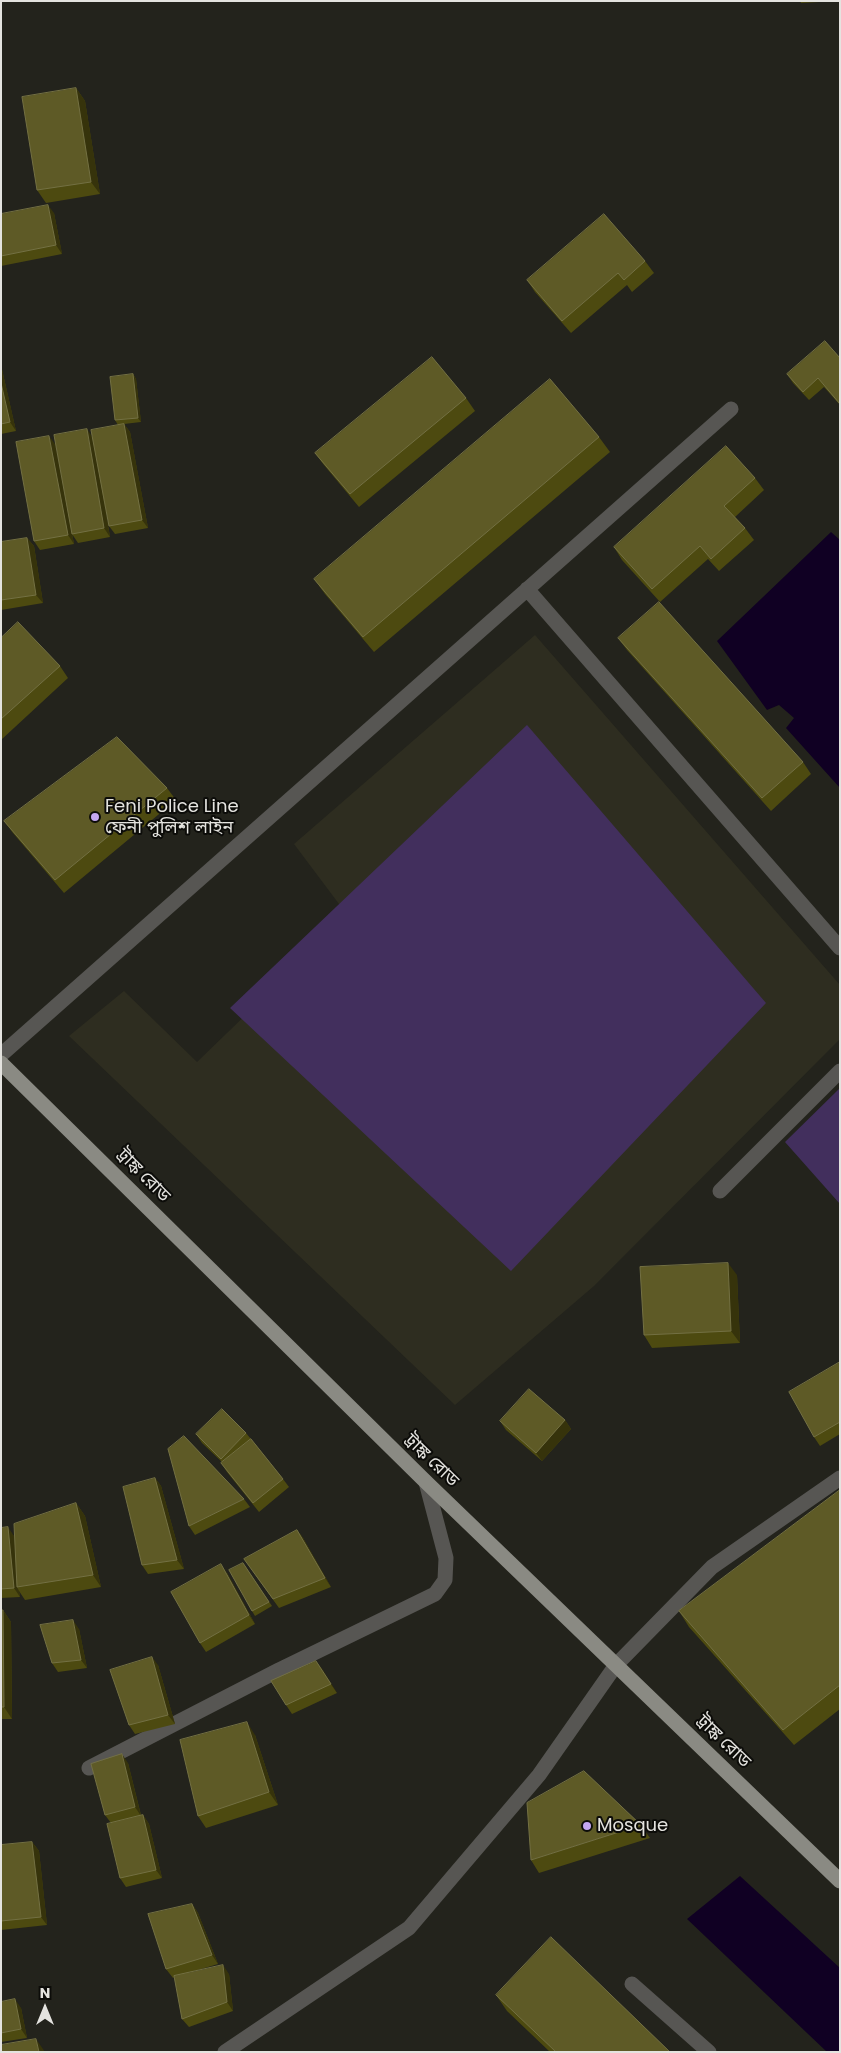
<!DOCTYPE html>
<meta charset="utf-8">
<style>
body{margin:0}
#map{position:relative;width:841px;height:2053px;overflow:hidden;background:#23231c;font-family:Poppins,sans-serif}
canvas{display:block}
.frame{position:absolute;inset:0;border:2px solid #e4e3df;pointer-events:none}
.north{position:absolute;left:20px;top:1983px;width:50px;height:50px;-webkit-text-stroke:4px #0c0c09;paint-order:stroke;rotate:0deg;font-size:14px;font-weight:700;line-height:20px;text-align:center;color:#e4e3df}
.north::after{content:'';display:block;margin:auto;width:18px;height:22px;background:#e4e3df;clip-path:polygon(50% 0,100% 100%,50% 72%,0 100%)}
</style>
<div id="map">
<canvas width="841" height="2053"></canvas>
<div class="frame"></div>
<div class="north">N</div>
</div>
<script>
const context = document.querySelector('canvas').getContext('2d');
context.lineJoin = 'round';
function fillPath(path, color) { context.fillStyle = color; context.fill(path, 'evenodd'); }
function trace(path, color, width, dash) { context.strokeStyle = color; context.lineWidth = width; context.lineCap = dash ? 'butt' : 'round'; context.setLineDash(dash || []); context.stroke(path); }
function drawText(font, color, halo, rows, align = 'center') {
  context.font = font + ' Poppins,"Noto Sans Bengali",sans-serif'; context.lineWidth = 4; context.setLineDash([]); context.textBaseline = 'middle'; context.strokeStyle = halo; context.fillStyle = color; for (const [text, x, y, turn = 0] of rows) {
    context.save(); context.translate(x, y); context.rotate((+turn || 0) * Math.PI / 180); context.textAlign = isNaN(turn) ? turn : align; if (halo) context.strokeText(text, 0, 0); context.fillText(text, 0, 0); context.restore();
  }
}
const built = new Path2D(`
 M535,635L840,985V1039L594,1286L455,1405L69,1036L124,991L197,1062L348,916L294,844Z`);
const green = new Path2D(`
 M527,725L766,1003L511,1271L230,1008Z
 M840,1088V1204L785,1142Z`);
const water = new Path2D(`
 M831,532L840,540V788L786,728L794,718L779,705L767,710L717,641Z
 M740,1876L840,1968V2052H827L687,1919Z`);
const minor = new Path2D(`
 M527,589L840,948
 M1,1055L731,409
 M720,1191L840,1071
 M89,1768L279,1670L435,1594L445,1580L446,1558L426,1482
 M632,1984L709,2052
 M225,2052L409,1928L539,1775L616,1665L712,1567L840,1478`);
const major = new Path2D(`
 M1,1063L426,1482L840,1881`);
const wall = new Path2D(`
 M800,1H837L801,3Z
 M76,88L85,101L100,194L46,203L37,190Z
 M54,213L62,254L1,266V214Z
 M645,261L654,273L632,292L627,285L571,333L535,292L527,280Z
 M840,358V405L824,387L809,400L793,383L787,374Z
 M1,365L16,431L1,434Z
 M133,374L136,379L141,422L124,424L130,432L148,528L115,534L109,526L102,488L110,537L78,543L72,534L92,437L118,425L115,420Z
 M466,398L475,411L359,507L324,465L315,453Z
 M599,437L610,452L374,652L325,594L314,579Z
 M55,444L74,544L40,550L34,541Z
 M755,478L764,490L735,517L745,528L754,540L719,571L708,559L660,602L622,560L614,547Z
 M27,538L34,546L43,603L1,610V542Z
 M1,638L60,666L68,678L1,740Z
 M618,638L803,762L811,774L771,811L627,650Z
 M167,788L176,800L64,893L13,833L4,821Z
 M737,1275L740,1343L652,1348L644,1335Z
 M840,1362V1434L820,1446L814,1437Z
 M565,1420L571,1429L542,1461L506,1430L500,1421Z
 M246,1433L283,1479L289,1487L259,1512L227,1472L221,1463L222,1462L202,1443L196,1434Z
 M155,1478L161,1486L184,1569L148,1574L142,1565Z
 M840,1490V1709L794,1745L689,1627L679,1611Z
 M244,1499L250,1507L195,1535L189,1526Z
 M76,1503L85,1516L101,1587L25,1600L19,1591L20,1597L1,1598V1528L14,1536L15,1545Z
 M297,1530L303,1538L331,1587L279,1608L244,1559Z
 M243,1563L272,1606L255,1616L252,1611Z
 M227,1573L255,1624L206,1652L200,1643Z
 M1,1610H3L11,1622L12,1719H1Z
 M79,1629L87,1668L58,1672L52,1663Z
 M316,1661L337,1693L292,1714L286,1705Z
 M158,1665L175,1724L135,1734L129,1725Z
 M255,1735L278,1805L206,1828L198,1816Z
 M128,1763L141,1815H143L149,1824L162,1878L126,1887L120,1878L111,1823L105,1815Z
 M641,1825L650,1838L539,1873L531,1860Z
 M32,1842L39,1851L47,1925L1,1930V1845Z
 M192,1904L198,1913L218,1964L188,1973L229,1974L233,2011L189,2027L182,2019L175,1977L173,1978L166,1969Z
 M496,1995L670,2052H550L507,2011Z
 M1,2002L21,2008L27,2038L1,2042Z`);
const shadedWall = new Path2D(`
 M76,88L85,101L100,194L91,182Z
 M48,205L54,213L62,254L56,245Z
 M1,365L16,431L10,422L1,383Z
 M133,374L136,379L141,422L138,418Z
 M124,424L130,432L148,528L142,520Z
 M87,429L93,438L110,537L104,528Z
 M49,436L55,444L74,544L68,535Z
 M27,538L34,546L43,603L36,595Z
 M728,1263L737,1275L740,1343L731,1331Z
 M565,1420L571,1429L542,1461L536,1453Z
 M155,1478L161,1486L184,1569L177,1560Z
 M76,1503L85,1516L101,1587L93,1575Z
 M8,1527L14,1536L19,1587H17L19,1591L20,1597L14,1588Z
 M297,1530L303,1538L331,1587L325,1578Z
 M221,1564L227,1573L255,1624L249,1615Z
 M3,1610L11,1622L12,1719L4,1707Z
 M73,1620L79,1629L87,1668L81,1660Z
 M152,1657L158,1665L175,1724L168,1715Z
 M316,1661L323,1670L337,1693L331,1684Z
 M247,1722L255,1735L278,1805L269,1792Z
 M122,1754L128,1763L141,1816L135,1807Z
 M143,1815L149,1824L162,1878L156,1870Z
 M32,1842L39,1851L47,1925L41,1917Z
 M192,1904L198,1913L218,1964L212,1955Z
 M223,1965L229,1974L233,2011L227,2002Z
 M15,1999L21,2008L27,2038L21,2029Z
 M36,2039L45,2052H39Z`);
const building = new Path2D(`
 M76,88L91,182L37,190L22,97Z
 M48,205L56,245L1,256V214Z
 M604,214L645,261L624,280L618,273L562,321L527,280Z
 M825,341L840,358V404L818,378L803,392L787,374Z
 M432,357L466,398L350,494L315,453Z
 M133,374L138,418L115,420L110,377Z
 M550,379L599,437L363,637L314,579Z
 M1,383L10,422L1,424Z
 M124,424L142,520L109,526L91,430Z
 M87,429L104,528L72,534L54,435Z
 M49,436L68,535L34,541L16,442Z
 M726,446L755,478L724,506L745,528L711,559L700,546L652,589L614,547Z
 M27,538L36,595L1,600V542Z
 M659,602L803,762L762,798L618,638Z
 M18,622L60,666L1,719V638Z
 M117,737L167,788L55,880L4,821Z
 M728,1263L731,1331L644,1335L640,1267Z
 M840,1362V1422L814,1437L789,1392Z
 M529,1389L565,1420L536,1453L500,1421Z
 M222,1409L246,1433L221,1459L196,1434Z
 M184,1436L244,1499L189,1526L168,1449Z
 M251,1439L283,1479L253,1503L221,1463Z
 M155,1478L177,1560L142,1565L123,1487Z
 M840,1490V1685L783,1730L679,1611Z
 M76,1503L93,1575L17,1587L14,1524Z
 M8,1527L14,1588L1,1589V1528Z
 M297,1530L325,1578L273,1599L244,1559Z
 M243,1563L269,1602L252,1611L229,1570Z
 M221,1564L249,1615L200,1643L171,1592Z
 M1,1610H3L4,1707H1Z
 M73,1620L81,1660L52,1663L40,1625Z
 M152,1657L168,1715L129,1725L110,1670Z
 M316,1661L331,1684L286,1705L271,1681Z
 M247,1722L269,1792L198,1816L180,1740Z
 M122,1754L135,1807L105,1815L91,1764Z
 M584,1771L641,1825L531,1860L527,1803Z
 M143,1815L156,1870L120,1878L107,1824Z
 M32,1842L41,1917L1,1921V1845Z
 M192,1904L212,1955L166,1969L148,1914Z
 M551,1937L670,2052H556L496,1995Z
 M223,1965L227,2002L182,2019L174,1976Z
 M15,1999L21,2029L1,2033V2002Z
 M36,2039L39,2052H1V2045Z`);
const markers = [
 [95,817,5,"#c4a7f1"],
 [587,1826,5,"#c4a7f1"]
];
const poiNames = [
 ["Feni Police Line",105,807],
 ["ফেনী পুলিশ লাইন",105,828],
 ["Mosque",597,1826]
];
const streetNames = [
 ["ট্রাঙ্ক রোড",143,1176,45],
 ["ট্রাঙ্ক রোড",431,1461,44],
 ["ট্রাঙ্ক রোড",723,1742,44]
];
fillPath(built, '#2e2d20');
fillPath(green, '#422f5d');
fillPath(water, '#100023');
trace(minor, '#575653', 15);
trace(major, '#8a8a83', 15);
fillPath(wall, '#4d4a10');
fillPath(shadedWall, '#36330b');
fillPath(building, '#5e5a26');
trace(building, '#737043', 1);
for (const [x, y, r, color] of markers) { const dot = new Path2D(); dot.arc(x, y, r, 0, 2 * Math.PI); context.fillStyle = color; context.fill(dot); trace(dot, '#0c0c09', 2); }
drawText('18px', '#e4e3df', '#0c0c09', poiNames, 'left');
drawText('18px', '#e4e3df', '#0c0c09', streetNames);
</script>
